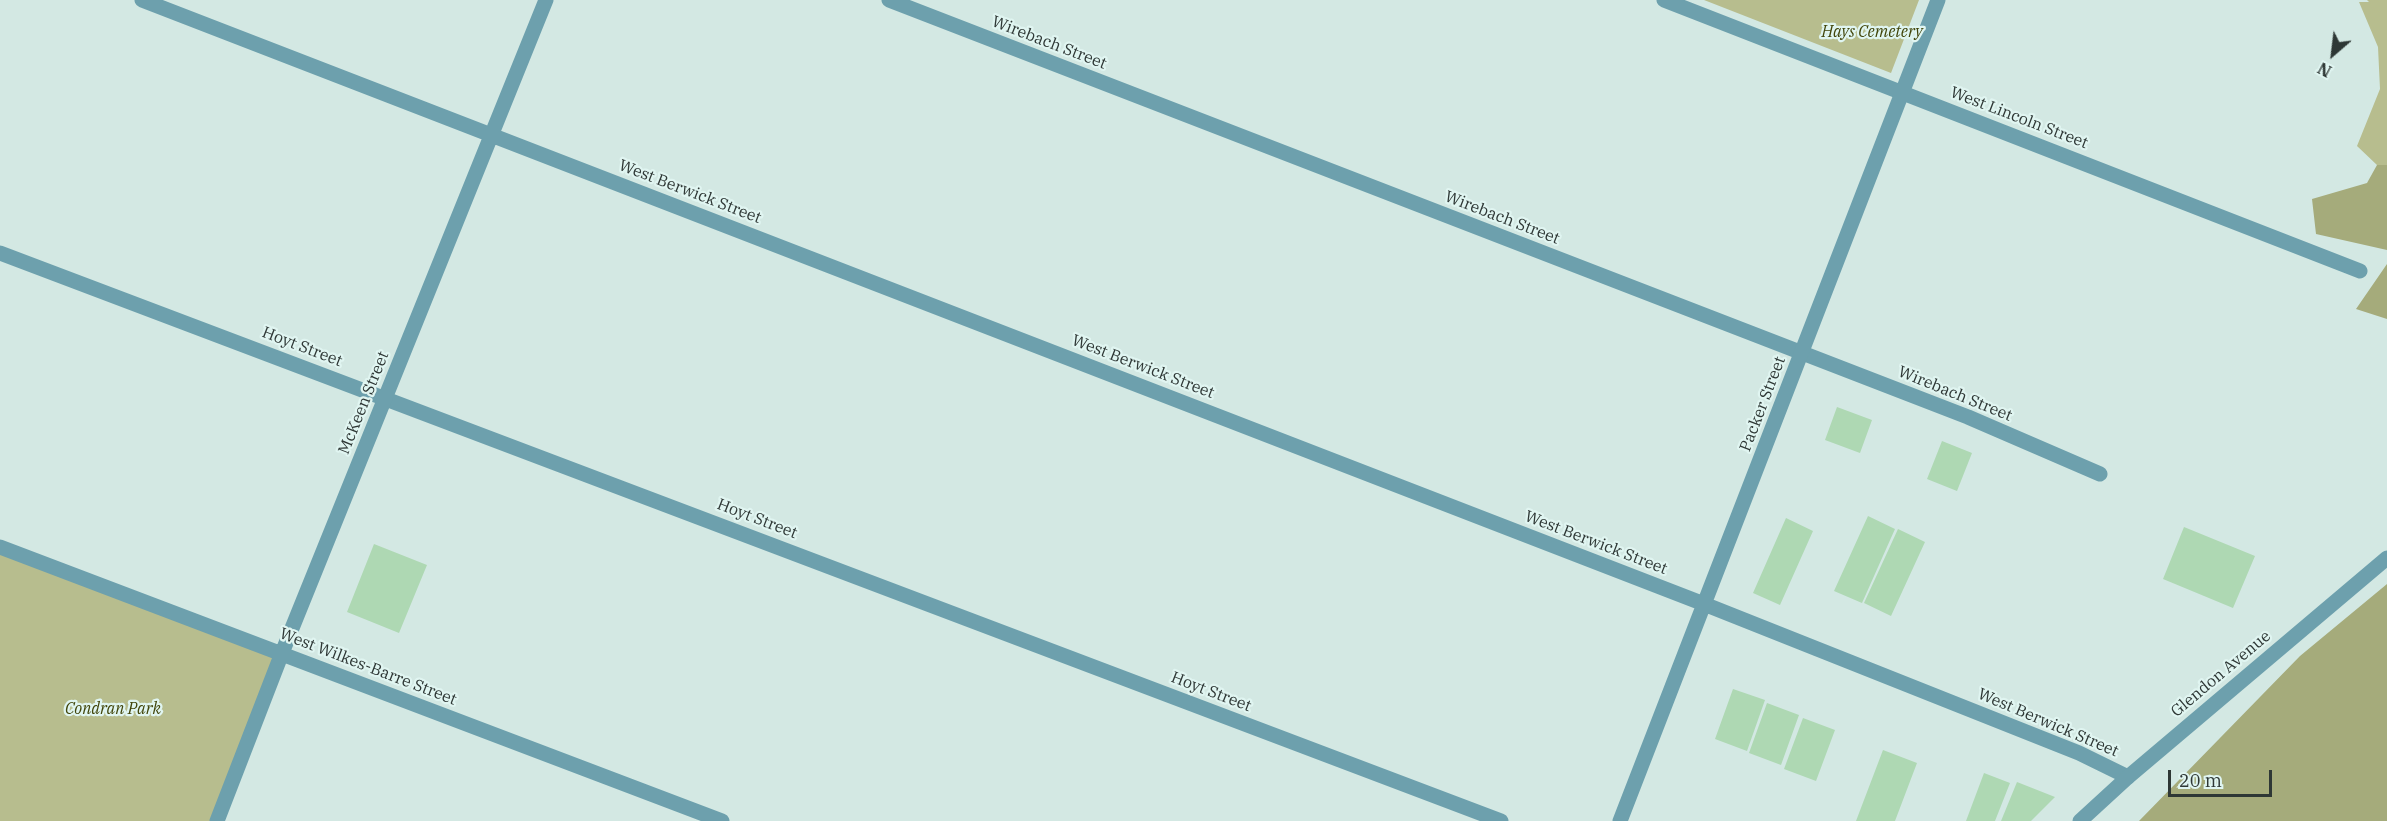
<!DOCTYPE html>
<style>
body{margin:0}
#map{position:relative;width:2387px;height:821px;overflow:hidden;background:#d3e8e3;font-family:"IBM Plex Serif",serif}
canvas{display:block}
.north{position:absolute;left:2303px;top:24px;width:60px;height:60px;-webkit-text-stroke:4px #e0f5f1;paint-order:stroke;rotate:208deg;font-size:16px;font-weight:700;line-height:24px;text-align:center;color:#2e3735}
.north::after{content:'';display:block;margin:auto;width:21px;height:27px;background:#2e3735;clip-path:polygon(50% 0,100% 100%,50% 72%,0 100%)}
.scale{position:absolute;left:2168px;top:770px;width:104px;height:27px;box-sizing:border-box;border:3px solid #2e3735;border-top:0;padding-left:8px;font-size:18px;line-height:21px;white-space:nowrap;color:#2e3735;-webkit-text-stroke:4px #e0f5f1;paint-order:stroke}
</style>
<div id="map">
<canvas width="2387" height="821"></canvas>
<div class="north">N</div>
<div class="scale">20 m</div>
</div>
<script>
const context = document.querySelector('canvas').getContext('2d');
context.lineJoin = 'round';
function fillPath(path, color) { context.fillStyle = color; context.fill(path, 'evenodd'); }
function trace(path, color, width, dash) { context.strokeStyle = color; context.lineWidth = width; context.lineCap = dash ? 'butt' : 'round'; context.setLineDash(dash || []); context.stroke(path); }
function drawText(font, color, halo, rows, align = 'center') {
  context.font = font + ' "IBM Plex Serif",serif'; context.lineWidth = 4.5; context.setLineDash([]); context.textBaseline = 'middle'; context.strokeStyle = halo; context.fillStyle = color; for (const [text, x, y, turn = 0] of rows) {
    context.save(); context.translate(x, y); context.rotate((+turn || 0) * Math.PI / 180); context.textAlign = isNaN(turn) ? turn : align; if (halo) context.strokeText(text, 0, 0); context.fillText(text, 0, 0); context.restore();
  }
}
const green = new Path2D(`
 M1704,0H1919L1891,73Z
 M2367,0H2387V165H2377L2357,146L2380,89L2378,47L2359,2H2369Z
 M0,547L282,653L217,821H0Z`);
const forest = new Path2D(`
 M2377,165H2387V250L2316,234L2312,199L2367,183Z
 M2387,264V319L2356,309Z
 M2387,584V821H2139L2300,656Z`);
const building = new Path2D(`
 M1837,407L1872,420L1860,453L1825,440Z
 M1942,441L1972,453L1957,491L1927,479Z
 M1868,516L1895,529L1862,603L1834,591Z
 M1786,518L1813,531L1780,605L1753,593Z
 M2184,527L2255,556L2233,608L2163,579Z
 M1898,529L1925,542L1891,616L1864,603Z
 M374,544L427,565L399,633L347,612Z
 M1733,689L1765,700L1747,751L1715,739Z
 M1767,703L1799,715L1781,765L1749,753Z
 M1803,718L1835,730L1816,781L1784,769Z
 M1883,750L1917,763L1895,821H1856Z
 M1984,773L2010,783L1995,821H1966Z
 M2017,782L2055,797L2031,821H2001Z`);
const service = new Path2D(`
 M889,0L1968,417L2100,474
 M0,253L1501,821`);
const minor = new Path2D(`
 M142,0L1704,604L2079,753L2128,777
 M1664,0L2360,271
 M0,547L722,821
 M217,821L282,653L546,0
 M1620,821L1938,0`);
const tertiary = new Path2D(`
 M2080,821L2128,777L2387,558`);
const parkNames = [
 ["Hays Cemetery",1872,32],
 ["Condran Park",113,709]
];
const streetNames = [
 ["Wirebach Street",1049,43,21],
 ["West Lincoln Street",2019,118,21],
 ["West Berwick Street",690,192,21],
 ["Wirebach Street",1502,218,21],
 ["Hoyt Street",302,347,21],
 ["West Berwick Street",1143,367,21],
 ["Wirebach Street",1955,394,22],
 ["McKeen Street",364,403,-68],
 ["Packer Street",1763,404,-69],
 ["Hoyt Street",757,519,21],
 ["West Berwick Street",1596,543,21],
 ["West Wilkes-Barre Street",368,667,21],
 ["Glendon Avenue",2221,674,-40],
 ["Hoyt Street",1211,692,21],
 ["West Berwick Street",2048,723,23]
];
fillPath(green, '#b7bd8e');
fillPath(forest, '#a5ab7b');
fillPath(building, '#aed8b3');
trace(service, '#6da0ad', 15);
trace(minor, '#6da0ad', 15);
trace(tertiary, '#6da0ad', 15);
drawText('italic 16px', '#41450a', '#e0f5f1', parkNames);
drawText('16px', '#2e3735', '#e0f5f1', streetNames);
</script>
